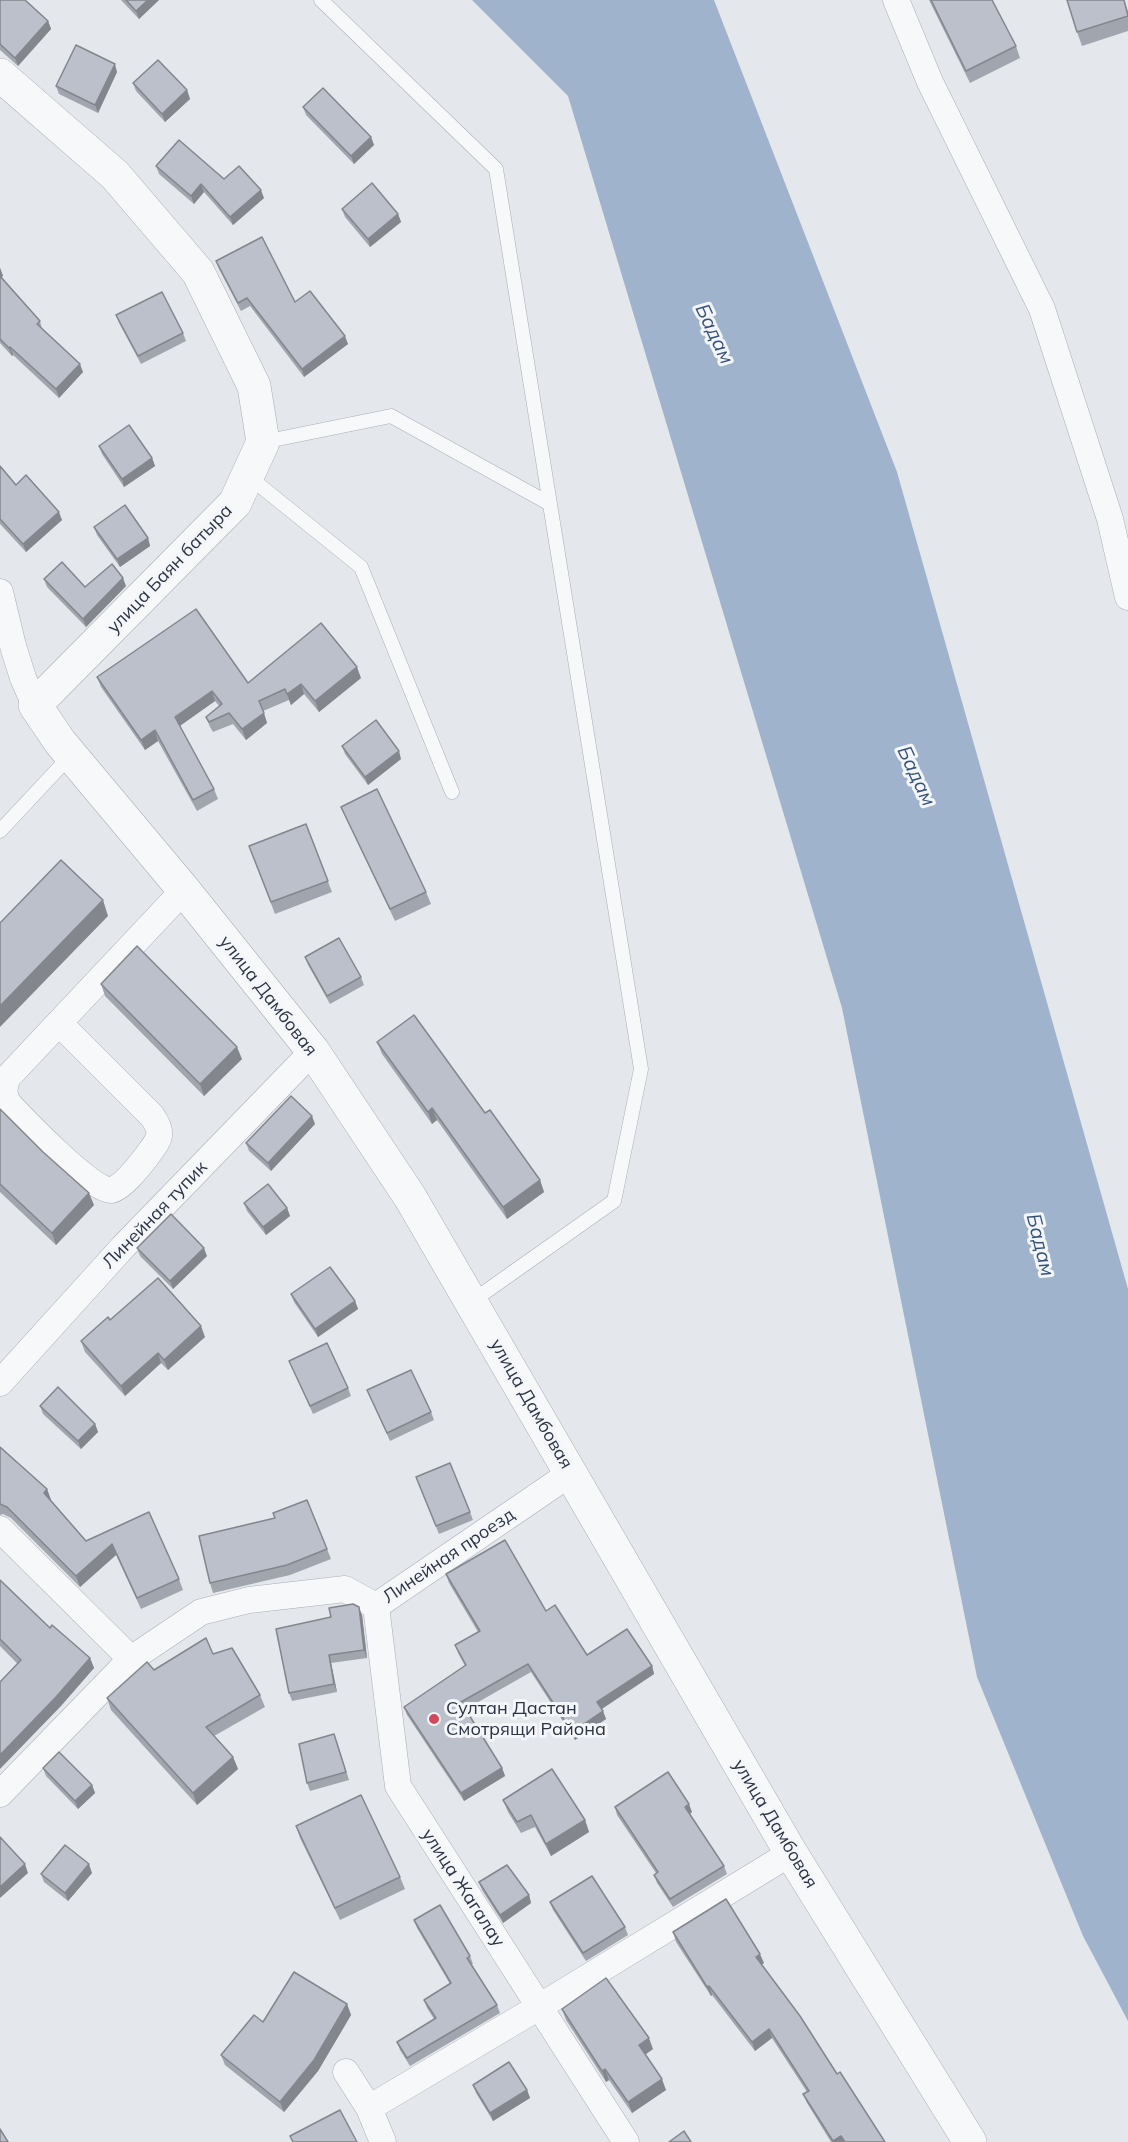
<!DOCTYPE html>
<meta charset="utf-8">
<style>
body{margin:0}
canvas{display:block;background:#e4e7ec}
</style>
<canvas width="1128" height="2142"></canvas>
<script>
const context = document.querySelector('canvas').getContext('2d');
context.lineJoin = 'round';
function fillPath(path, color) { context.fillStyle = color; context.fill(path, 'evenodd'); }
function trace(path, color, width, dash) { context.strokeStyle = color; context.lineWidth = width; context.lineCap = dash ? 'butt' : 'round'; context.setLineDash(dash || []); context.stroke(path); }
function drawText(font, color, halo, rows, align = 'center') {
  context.font = font + ' Mulish,sans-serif'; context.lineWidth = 6; context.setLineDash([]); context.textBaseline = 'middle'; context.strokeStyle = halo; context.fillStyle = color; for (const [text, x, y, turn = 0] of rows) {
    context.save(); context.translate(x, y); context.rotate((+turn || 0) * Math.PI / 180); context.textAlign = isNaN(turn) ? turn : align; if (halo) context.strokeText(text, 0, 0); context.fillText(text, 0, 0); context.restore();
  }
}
const water = new Path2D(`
 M472,0H714L897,472L1128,1289V2021L1083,1936L977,1677L842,1008L568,96Z`);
const service = new Path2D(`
 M321,0L496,169L641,1069L614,1201L471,1302
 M263,442L391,416L550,504
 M248,476L361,567L452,792
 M0,831L71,755`);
const minor = new Path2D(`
 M896,0L930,82L1042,309L1110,519L1128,597
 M0,592L13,646L23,678L35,705
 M59,1023L152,1116C165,1135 159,1139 147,1156C140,1165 122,1188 111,1190C94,1194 21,1117 7,1102L4,1091L7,1078L184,890
 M0,1383L123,1247L313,1051
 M0,1529L131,1659
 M376,1606L398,1786L626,2142
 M0,1794L131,1659L201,1612L249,1600L345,1589L376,1606L571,1473
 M346,2072L369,2108L383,2142
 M369,2108L539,2007L791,1853`);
const tertiary = new Path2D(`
 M0,75L115,175L198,272L254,386L263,442L235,503L35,705L60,742L184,890L313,1051L410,1197L791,1853L970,2142`);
const wall = new Path2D(`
 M0,0L48,21L51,29L18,66L0,50Z
 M121,0H159L139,19Z
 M929,0H992L1016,46L1020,58L970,83Z
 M1124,0L1128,11V31L1082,46L1077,32Z
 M117,72L98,113L59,94L56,86Z
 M133,83L187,90L190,99L165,122L136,91Z
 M303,107L371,137L374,145L354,164L306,115Z
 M156,166L224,179L264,198L233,225L204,192L194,204L159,174Z
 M342,209L398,214L401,222L370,247L345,217Z
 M216,261L295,302L348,344L304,377L250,306L241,311L219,269Z
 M0,268L3,276L1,277L40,321L42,329L83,372L59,398L13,355L12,356L0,343Z
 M116,315L183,333L186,341L141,364L119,323Z
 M99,446L152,458L155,466L124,487L102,454Z
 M0,466L16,485L62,520L26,552L0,524Z
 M94,527L148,538L150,546L120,567L97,535Z
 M44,579L85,587L126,586L86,627L47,587Z
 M97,677L248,683L361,678L319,712L304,694L291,705L289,700L263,711L267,723L246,740L233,724L213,732L210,727L206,717L219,706L215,701L180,726L214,789L218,799L197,811L158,741L145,750L101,687Z
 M342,746L401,759L368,785L345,754Z
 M341,807L426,892L431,904L395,921L346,818Z
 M306,824L332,892L275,914L249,846Z
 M305,957L361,977L364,985L330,1004L308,965Z
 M101,984L242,1059L204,1096L105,996Z
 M377,1042L485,1113L540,1180L544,1192L507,1219L437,1120L432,1124L382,1054Z
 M0,1109L94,1205L56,1245L0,1192Z
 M315,1124L271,1171L249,1151L246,1143Z
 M244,1203L287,1208L290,1216L266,1235L247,1211Z
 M137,1248L207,1256L173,1289L140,1256Z
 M291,1294L355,1301L358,1309L318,1337L294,1302Z
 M110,1320L205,1337L168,1370L161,1363L125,1396L85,1352L81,1341Z
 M289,1361L348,1388L351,1396L313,1414Z
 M367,1390L431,1412L434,1420L390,1441Z
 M40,1406L95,1424L98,1432L81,1449L43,1414Z
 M0,1447L47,1489L51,1500L86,1541L149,1512L179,1579L183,1590L141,1609L116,1555L80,1587L11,1518L3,1514L0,1515Z
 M419,1485L470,1512L473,1520L439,1534Z
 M327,1549L331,1559L290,1575L213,1593L210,1583Z
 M446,1574L546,1611L587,1655L652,1666L654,1674L602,1709L606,1719L575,1740L531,1672L466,1709L502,1768L505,1776L464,1801L407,1715L404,1707L465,1666L458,1653L455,1645L478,1632L449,1583Z
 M0,1580L50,1628L90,1658L94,1668L60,1707L0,1646Z
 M362,1615L367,1658L331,1663L337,1692L292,1701L289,1693Z
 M213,1654L260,1695L265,1707L214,1736L233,1757L238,1769L197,1805L111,1710L107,1698L154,1670Z
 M337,1742L349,1780L310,1791L307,1783Z
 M43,1768L92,1785L95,1793L78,1809L46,1776Z
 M503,1800L585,1820L589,1832L551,1856L535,1827L521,1833L508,1812Z
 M615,1807L692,1812L690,1814L724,1866L727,1874L673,1907L657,1883L654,1875L656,1873L617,1815Z
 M296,1826L400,1877L405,1889L340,1920L300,1838Z
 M92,1873L68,1901L44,1882L41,1874Z
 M479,1882L529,1895L531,1903L503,1923L482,1890Z
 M550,1902L625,1927L628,1935L586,1961L553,1910Z
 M414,1920L470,1956L473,1964L471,1965L497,2005L500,2013L410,2066L400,2050L397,2042L434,2019L427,2008L424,2000L450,1984L417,1928Z
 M673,1932L764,1963L761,1965L885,2142H831L807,2103L803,2094L807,2092L772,2038L755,2051L712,1995L711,1996L676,1942Z
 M347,2004L351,2015L318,2071L284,2112L225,2065L221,2055L263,2022Z
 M562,2009L653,2049L645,2055L666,2090L632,2113L609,2080L606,2082L566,2020Z
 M473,2085L527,2090L530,2098L493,2121L476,2093Z`);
const shadedWall = new Path2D(`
 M148,0H159L139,19L136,11Z
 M48,21L51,29L18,66L15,58Z
 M115,64L117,72L98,113L95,105Z
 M187,90L190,99L165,122L162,114Z
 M371,137L374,145L354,164L351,156Z
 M201,184L204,192L194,204L191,196Z
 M261,190L264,198L233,225L230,217Z
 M398,214L401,222L370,247L368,239Z
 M0,268L3,276L0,278Z
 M345,336L348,344L304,377L302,369Z
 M10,347L13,355L12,356L9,348Z
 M80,364L83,372L59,398L56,389Z
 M152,458L155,466L124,487L122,479Z
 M59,512L62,520L26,552L23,544Z
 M148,538L150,546L120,567L117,559Z
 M123,578L126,586L86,627L83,619Z
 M357,667L361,678L319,712L315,701Z
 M301,684L304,694L291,705L287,694Z
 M212,691L215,701L178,727L175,717Z
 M264,713L267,723L246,740L242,729Z
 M155,730L158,741L145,750L141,740Z
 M399,751L401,759L368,785L365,777Z
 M103,900L108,916L0,1027V1006Z
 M237,1047L242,1059L204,1096L200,1084Z
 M432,1108L437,1120L432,1124L428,1112Z
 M312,1116L315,1124L271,1171L268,1163Z
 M540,1180L544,1192L507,1219L503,1207Z
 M89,1193L94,1205L56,1245L52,1233Z
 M287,1208L290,1216L266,1235L263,1227Z
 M204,1248L207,1256L173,1289L170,1281Z
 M355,1301L358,1309L318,1337L315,1329Z
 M201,1326L205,1337L168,1370L164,1360Z
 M158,1353L161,1363L125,1396L121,1386Z
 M95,1424L98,1432L81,1449L78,1441Z
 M47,1489L51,1500L48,1504L44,1493Z
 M112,1544L116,1555L80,1587L76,1576Z
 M359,1607L362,1615L367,1658L364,1650Z
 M329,1655L331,1663L337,1692L334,1684Z
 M90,1658L94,1668L60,1707L0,1769V1755Z
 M652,1666L654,1674L600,1710L597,1702Z
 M603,1711L606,1719L575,1740L572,1732Z
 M233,1757L238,1769L197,1805L193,1793Z
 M502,1768L505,1776L464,1801L461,1793Z
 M92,1785L95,1793L78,1809L75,1801Z
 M689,1804L692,1812L688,1815L685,1807Z
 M585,1820L589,1832L551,1856L546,1844Z
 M25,1864L28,1873L0,1898V1887Z
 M89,1864L92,1873L68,1901L65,1893Z
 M529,1895L531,1903L503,1923L500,1915Z
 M760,1954L764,1963L759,1966L756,1957Z
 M709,1986L712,1995L711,1996L707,1987Z
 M347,2004L351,2015L318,2071L284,2112L280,2102Z
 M769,2029L772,2038L755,2051L752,2042Z
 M649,2038L653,2049L643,2056L639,2045Z
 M605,2069L609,2080L606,2082L602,2071Z
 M662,2079L666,2090L632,2113L628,2102Z
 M527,2090L530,2098L493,2121L490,2113Z
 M841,2136L844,2142H833V2141Z`);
const building = new Path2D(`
 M0,0H25L48,21L15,58L0,44Z
 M126,0H148L136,11Z
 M931,0H992L1016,46L966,71Z
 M1067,0H1124L1128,16L1077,32Z
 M76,45L115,64L95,105L56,86Z
 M158,60L187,90L162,114L133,83Z
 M323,88L371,137L351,156L303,107Z
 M179,140L224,179L239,166L261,190L230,217L201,184L191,196L156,166Z
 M372,183L398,214L368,239L342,209Z
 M262,237L295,302L310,291L345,336L302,369L247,298L238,303L216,261Z
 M0,276L40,321L37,324L80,364L56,389L10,347L9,348L0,339Z
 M162,292L183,333L138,356L116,315Z
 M129,425L152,458L122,479L99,446Z
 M0,466L16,485L26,475L59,512L23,544L0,519Z
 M125,505L148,538L117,559L94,527Z
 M62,562L85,587L112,564L123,578L83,619L44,579Z
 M196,609L248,683L321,623L357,667L315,701L301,684L287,694L285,689L259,701L264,713L242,729L229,713L209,722L206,717L222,704L212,691L175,717L214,789L193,800L155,730L141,740L97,677Z
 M376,720L399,751L365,777L342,746Z
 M377,789L426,892L390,909L341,807Z
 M306,824L328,881L271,902L249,846Z
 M61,860L103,900L0,1006V923Z
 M339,938L361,977L327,996L305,957Z
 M137,946L237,1047L200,1084L101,984Z
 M414,1015L485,1113L490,1110L540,1180L503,1207L432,1108L428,1112L377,1042Z
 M291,1096L312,1116L268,1163L246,1143Z
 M0,1109L43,1152L89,1193L52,1233L0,1184Z
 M268,1184L287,1208L263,1227L244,1203Z
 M171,1214L204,1248L170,1281L137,1248Z
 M330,1267L355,1301L315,1329L291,1294Z
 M158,1278L201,1326L164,1360L158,1353L121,1386L81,1341L108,1317L110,1320Z
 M327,1343L348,1388L310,1406L289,1361Z
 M411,1370L431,1412L387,1433L367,1390Z
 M58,1387L95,1424L78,1441L40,1406Z
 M0,1447L47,1489L44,1493L86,1541L149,1512L179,1579L137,1598L112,1544L76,1576L7,1507L0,1504Z
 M450,1463L470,1512L436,1526L416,1477Z
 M307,1500L327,1549L287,1565L210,1583L199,1536L275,1518L273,1513Z
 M505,1540L546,1611L555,1605L587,1655L627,1629L652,1666L597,1702L603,1711L572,1732L528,1664L461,1702L502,1768L461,1793L404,1707L466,1665L455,1645L480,1631L446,1574Z
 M0,1580L50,1628L52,1625L90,1658L56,1697L0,1755V1682L21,1660L0,1639Z
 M353,1604L359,1607L364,1650L329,1655L334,1684L289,1693L276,1629L331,1617L329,1608Z
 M206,1638L213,1654L232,1648L260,1695L206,1727L233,1757L193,1793L107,1698L147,1662L154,1670Z
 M334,1734L346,1772L307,1783L299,1744Z
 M59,1752L92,1785L75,1801L43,1768Z
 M552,1769L585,1820L546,1844L531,1815L517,1822L503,1800Z
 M668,1772L689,1804L685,1807L724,1866L670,1899L654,1875L658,1872L615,1807Z
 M361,1795L400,1877L335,1908L296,1826Z
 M0,1837L25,1864L0,1887Z
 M65,1845L89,1864L65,1893L41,1874Z
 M507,1865L529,1895L500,1915L479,1882Z
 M592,1876L625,1927L583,1953L550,1902Z
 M726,1899L760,1954L756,1957L800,2016L837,2074L840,2072L885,2142H845L841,2136L833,2141L803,2094L809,2091L769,2029L752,2042L709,1986L707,1987L673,1932Z
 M440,1905L470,1956L467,1958L497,2005L407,2058L397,2042L436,2018L424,2000L451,1983L414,1920Z
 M294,1972L347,2004L314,2060L280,2102L221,2055L254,2015L263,2022Z
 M606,1978L649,2038L639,2045L662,2079L628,2102L605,2069L602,2071L562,2009Z
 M509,2062L527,2090L490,2113L473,2085Z
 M340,2110L357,2142H293L290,2136Z
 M0,2129L8,2142H0Z
 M684,2131L691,2142H669Z`);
const markers = [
 [434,1719,6,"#d1495b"]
];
const streetNames = [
 ["улица Баян батыра",170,569,-46],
 ["улица Дамбовая",268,996,52],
 ["Линейная тупик",155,1215,-46],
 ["улица Дамбовая",531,1404,60],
 ["Линейная проезд",449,1556,-34],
 ["улица Дамбовая",775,1824,59],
 ["улица Жагалау",463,1888,57]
];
const poiNames = [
 ["Султан Дастан",446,1709],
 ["Смотрящи Района",446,1730]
];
const waterNames = [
 ["Бадам",714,334,65],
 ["Бадам",916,776,65],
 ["Бадам",1040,1245,76]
];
fillPath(water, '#9fb4cc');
trace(service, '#a9aeb7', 15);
trace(minor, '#a9aeb7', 27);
trace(tertiary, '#a9aeb7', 34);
trace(service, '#f7f8fa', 14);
trace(minor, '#f7f8fa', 26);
trace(tertiary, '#f7f8fa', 33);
fillPath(wall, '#a1a5ae');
fillPath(shadedWall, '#83868d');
fillPath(building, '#bbc0ca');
trace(building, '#83868d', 1.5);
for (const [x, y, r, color] of markers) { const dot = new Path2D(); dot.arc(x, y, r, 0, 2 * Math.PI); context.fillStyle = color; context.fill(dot); trace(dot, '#f4f6f9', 2); }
drawText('18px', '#2b3445', '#f4f6f9', streetNames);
drawText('18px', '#2b3445', '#f4f6f9', poiNames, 'left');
drawText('italic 20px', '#34527a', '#f4f6f9', waterNames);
</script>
